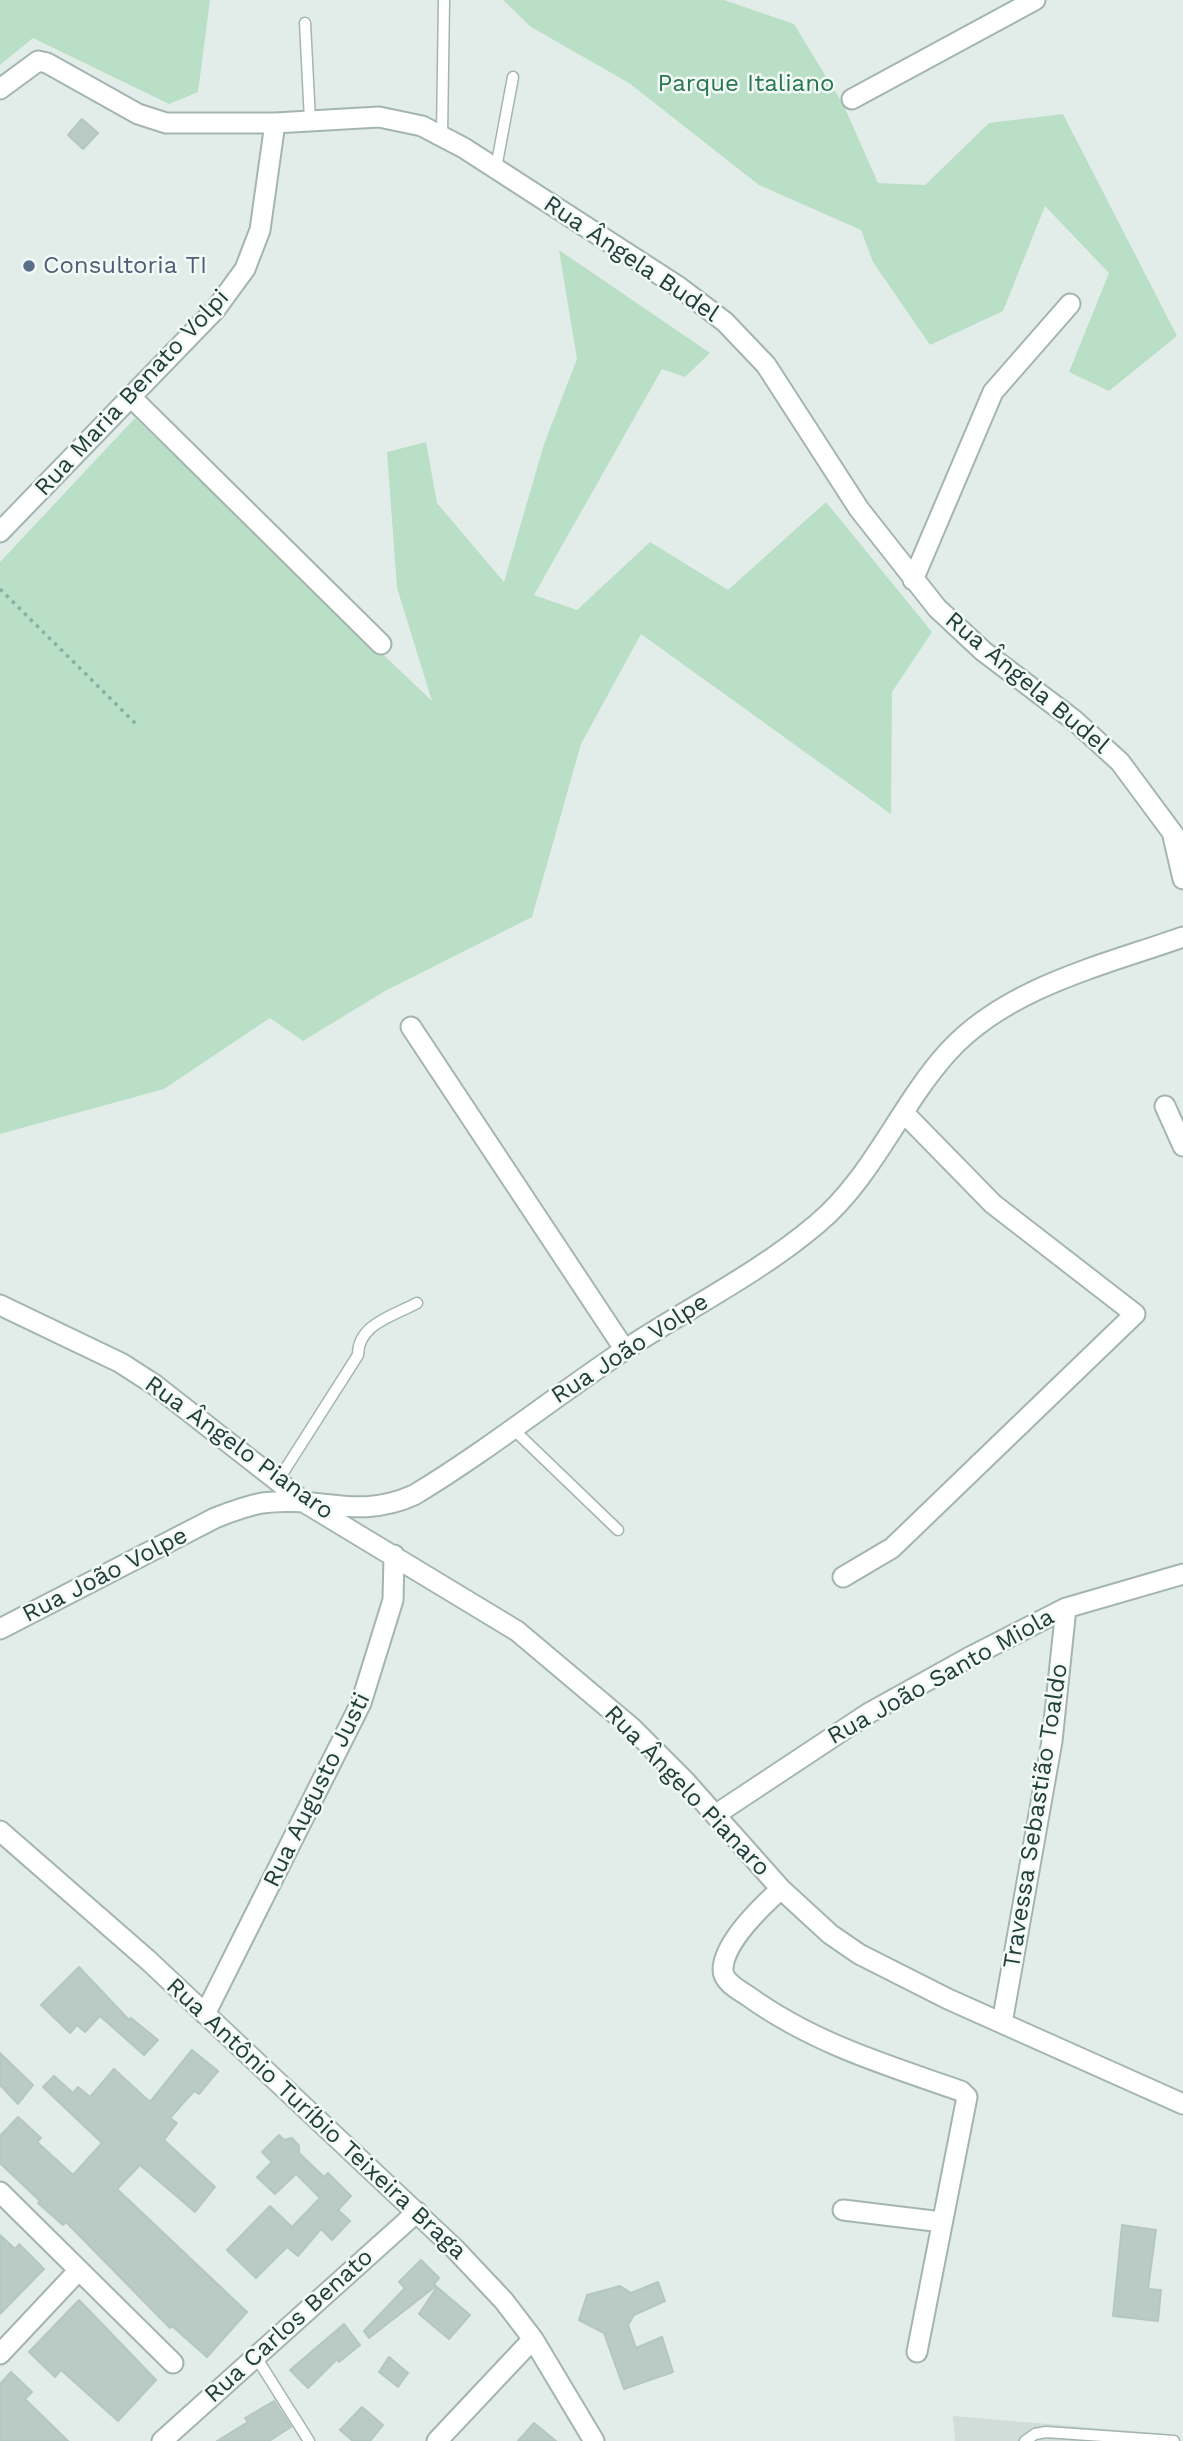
<!DOCTYPE html>
<meta charset="utf-8">
<style>
body{margin:0}
canvas{display:block;background:#e2ede9}
</style>
<canvas width="1183" height="2441"></canvas>
<script>
const context = document.querySelector('canvas').getContext('2d');
context.lineJoin = 'round';
function fillPath(path, color) { context.fillStyle = color; context.fill(path, 'evenodd'); }
function trace(path, color, width, dash) { context.strokeStyle = color; context.lineWidth = width; context.lineCap = dash ? 'butt' : 'round'; context.setLineDash(dash || []); context.stroke(path); }
function drawText(font, color, halo, rows, align = 'center') {
  context.font = font + ' "Work Sans",sans-serif'; context.lineWidth = 5; context.setLineDash([]); context.textBaseline = 'middle'; context.strokeStyle = halo; context.fillStyle = color; for (const [text, x, y, turn = 0] of rows) {
    context.save(); context.translate(x, y); context.rotate((+turn || 0) * Math.PI / 180); context.textAlign = isNaN(turn) ? turn : align; if (halo) context.strokeText(text, 0, 0); context.fillText(text, 0, 0); context.restore();
  }
}
const built = new Path2D(`
 M953,2416L1167,2434V2441H955Z`);
const green = new Path2D(`
 M0,0H210L198,92L169,104L33,38L0,65Z
 M503,0H724L794,24L844,106L878,183L925,185L989,123L1063,114L1177,336L1109,391L1069,372L1109,273L1045,206L1003,311L930,345L873,262L861,230L759,185L629,83L531,27Z
 M559,250L710,353L685,377L662,369L534,595L577,610L650,542L728,590L826,502L932,632L892,692L891,814L641,634L581,744L532,917L385,991L303,1041L270,1018L164,1089L0,1134V562L135,418L432,701L397,588L387,452L426,442L437,503L504,582L544,444L577,359Z`);
const building = new Path2D(`
 M82,119L98,133L83,149L68,135Z
 M79,1967L129,2020L131,2018L158,2040L144,2055L100,2016L85,2032L77,2025L70,2033L41,2005Z
 M192,2050L218,2071L199,2094L194,2091L170,2118L177,2123L164,2140L215,2187L195,2212L140,2165L117,2189L247,2312L207,2357L172,2326L170,2328L66,2222L63,2225L38,2203L40,2201L0,2163V2136L18,2117L41,2138L37,2142L73,2175L102,2143L43,2087L54,2076L73,2093L78,2087L90,2097L114,2069L150,2102Z
 M0,2053L33,2085L18,2104L0,2085Z
 M279,2135L284,2140L292,2138L299,2146V2153L324,2177L328,2173L351,2196L338,2210L350,2221L332,2240L321,2229L298,2256L287,2247L256,2278L227,2250L270,2206L292,2227L320,2198L296,2174L275,2194L257,2177L272,2162L262,2152Z
 M1122,2225L1156,2230L1148,2289L1161,2290L1158,2321L1113,2316Z
 M0,2235L15,2249L19,2244L44,2269L0,2314Z
 M421,2260L439,2278L434,2284L436,2286L369,2338L364,2331L405,2288L399,2282Z
 M658,2282L665,2301L634,2315L628,2325L636,2348L662,2337L673,2372L624,2389L604,2333L579,2320L587,2295L620,2286L631,2293Z
 M437,2287L470,2315L449,2339L419,2314Z
 M79,2300L156,2380L118,2421L61,2370L55,2377L29,2352Z
 M344,2324L360,2345L339,2362L337,2359L308,2388L290,2370Z
 M389,2357L408,2373L398,2387L379,2372Z
 M11,2372L32,2392L25,2399L68,2441H0V2384Z
 M274,2401L291,2427L269,2441H217L248,2422L245,2418Z
 M362,2407L383,2425L370,2441H353L340,2430Z
 M534,2423L556,2441H518Z`);
const path = new Path2D(`
 M0,589L136,724`);
const service = new Path2D(`
 M305,23L310,120
 M442,136L444,0
 M496,168L513,77
 M512,1428L618,1530
 M279,1479L358,1355C358,1324 393,1316 417,1303
 M256,2357L309,2441
 M1025,2441L1035,2434L1046,2432L1174,2441`);
const minor = new Path2D(`
 M0,89L38,61L47,63L138,114L166,123H275L379,117L422,126L464,148L679,287L725,322L766,365L859,509L937,608L983,651L1074,720L1120,762L1183,847
 M852,99L1035,0
 M131,397L381,644
 M0,532L215,310L245,269L260,230L275,123
 M913,580L993,392L1070,304
 M1173,836L1183,879
 M411,1027L625,1350
 M1165,1106L1183,1146
 M0,1305L121,1363L155,1385L307,1504L517,1631L631,1727L685,1781L781,1889L830,1934L859,1954L948,1999L1183,2104
 M843,1577L892,1548L1135,1314L993,1204L904,1113
 M0,1629L215,1518C230,1512 246,1506 262,1503C319,1495 356,1521 414,1495C487,1451 553,1398 623,1351C688,1308 758,1274 817,1224C873,1177 900,1105 948,1052C1007,987 1104,965 1183,937
 M715,1815L869,1713L968,1658L1066,1608L1183,1574
 M0,1831L149,1961L455,2249L504,2301L533,2339L594,2441
 M781,1889C762,1906 723,1943 723,1970C723,1982 739,1990 748,1996C813,2043 886,2065 961,2091L967,2097L917,2352
 M205,2014L361,1703L393,1600L394,1555
 M1002,2023L1052,1741L1066,1608
 M0,2192L173,2363
 M843,2210L942,2222
 M0,2354L79,2270
 M162,2441L417,2212
 M437,2441L533,2339`);
const markers = [
 [29,266,7,"#5c6f8a"]
];
const parkNames = [
 ["Parque Italiano",746,84]
];
const streetNames = [
 ["Rua Ângela Budel",631,259,34],
 ["Rua Maria Benato Volpi",132,393,-47],
 ["Rua Ângela Budel",1027,683,40],
 ["Rua João Volpe",630,1349,-33],
 ["Rua Ângelo Pianaro",239,1448,36],
 ["Rua João Volpe",105,1575,-27],
 ["Rua João Santo Miola",941,1677,-29],
 ["Rua Augusto Justi",317,1790,-64],
 ["Rua Ângelo Pianaro",687,1791,46],
 ["Travessa Sebastião Toaldo",1036,1816,-81],
 ["Rua Antônio Turíbio Teixeira Braga",316,2119,43],
 ["Rua Carlos Benato",289,2326,-42]
];
const serviceNames = [
 ["Consultoria TI",43,266]
];
fillPath(built, '#d0ddd8');
fillPath(green, '#badfc7');
fillPath(building, '#bacac5');
trace(building, '#b4c7c1', 2);
trace(service, '#a4b5b1', 13);
trace(minor, '#a4b5b1', 23);
trace(path, '#81b2a7', 3.5, [3.5, 5]);
trace(service, '#fff', 10);
trace(minor, '#fff', 19);
for (const [x, y, r, color] of markers) { const dot = new Path2D(); dot.arc(x, y, r, 0, 2 * Math.PI); context.fillStyle = color; context.fill(dot); trace(dot, '#f2f9f6', 2.5); }
drawText('24px', '#29774f', '#f2f9f6', parkNames);
drawText('24px', '#213e39', '#f2f9f6', streetNames);
drawText('24px', '#4e5e75', '#f2f9f6', serviceNames, 'left');
</script>
